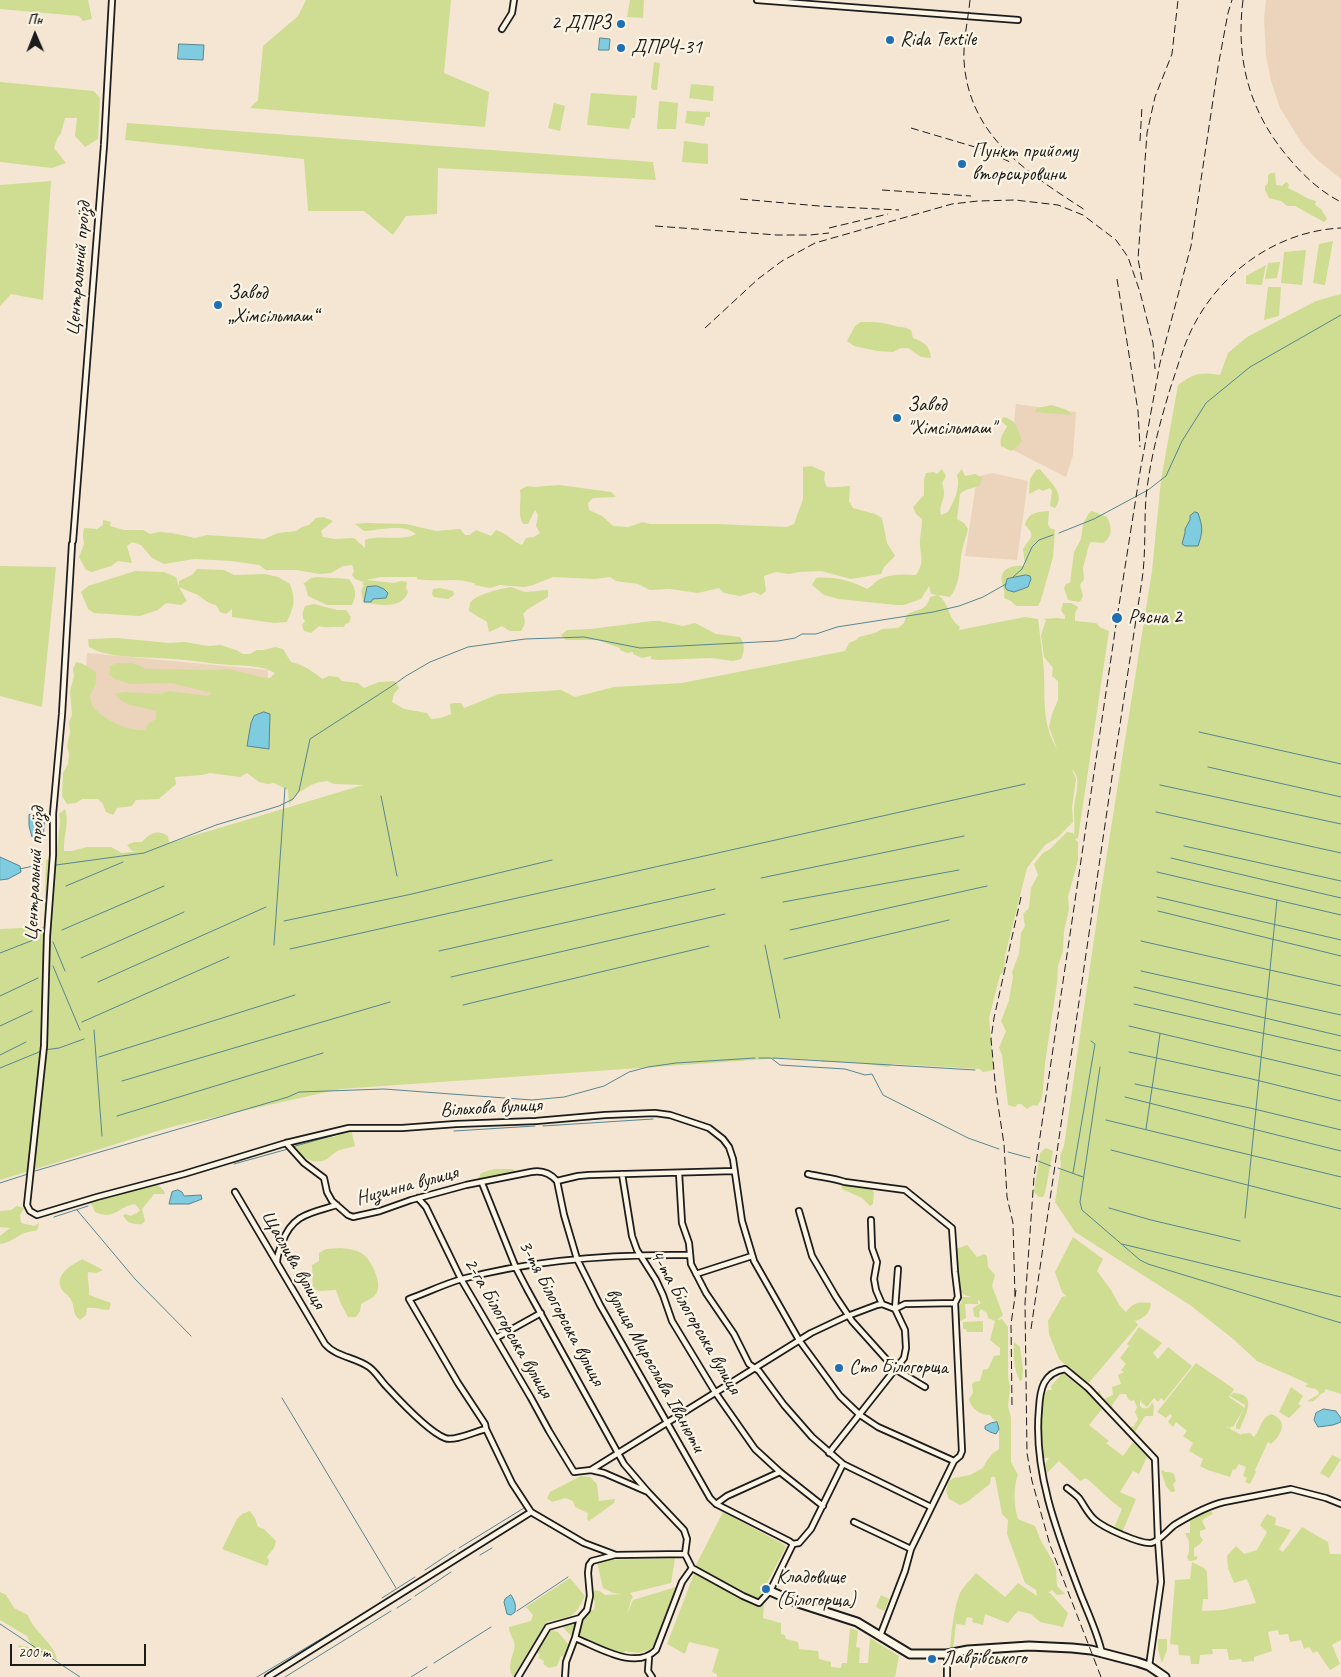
<!DOCTYPE html>
<meta charset="utf-8">
<style>
body{margin:0}
#map{position:relative;width:1341px;height:1677px;overflow:hidden;background:#f4e6d2;font-family:Caveat,sans-serif}
canvas{display:block}
.north{position:absolute;left:10px;top:10px;width:50px;height:50px;-webkit-text-stroke:4px #fcf5e5;paint-order:stroke;rotate:359deg;font-size:14px;font-weight:700;line-height:20px;text-align:center;color:#1c1c1c}
.north::after{content:'';display:block;margin:auto;width:18px;height:22px;background:#1c1c1c;clip-path:polygon(50% 0,100% 100%,50% 72%,0 100%)}
.scale{position:absolute;left:10px;top:1644px;width:136px;height:22px;box-sizing:border-box;border:2px solid #1c1c1c;border-top:0;padding-left:6px;font-size:15px;line-height:18px;white-space:nowrap;color:#1c1c1c;-webkit-text-stroke:4px #fcf5e5;paint-order:stroke}
</style>
<div id="map">
<canvas width="1341" height="1677"></canvas>
<div class="north">Пн</div>
<div class="scale">200 m</div>
</div>
<script>
const context = document.querySelector('canvas').getContext('2d');
context.lineJoin = 'round';
function fillPath(path, color) { context.fillStyle = color; context.fill(path, 'evenodd'); }
function trace(path, color, width, dash) { context.strokeStyle = color; context.lineWidth = width; context.lineCap = dash ? 'butt' : 'round'; context.setLineDash(dash || []); context.stroke(path); }
function drawText(font, color, halo, rows, align = 'center') {
  context.font = font + ' Caveat,sans-serif'; context.lineWidth = 4.5; context.setLineDash([]); context.textBaseline = 'middle'; context.strokeStyle = halo; context.fillStyle = color; for (const [text, x, y, turn = 0] of rows) {
    context.save(); context.translate(x, y); context.rotate((+turn || 0) * Math.PI / 180); context.textAlign = isNaN(turn) ? turn : align; if (halo) context.strokeText(text, 0, 0); context.fillText(text, 0, 0); context.restore();
  }
}
const built = new Path2D(`
 M1266,0H1341V179L1315,158L1301,142L1280,108L1271,81L1266,56L1264,18Z
 M1016,404L1076,412L1073,455L1066,477L1011,449Z
 M992,473L1028,481L1017,560L965,556L977,477Z
 M87,653L268,670L266,756L82,740Z`);
const green = new Path2D(`
 M0,0H88L92,19L83,21L79,16L0,9Z
 M306,0H451L444,73L489,92L485,127L250,108L258,100L263,46L298,16Z
 M630,0H644L643,18L627,17Z
 M654,62L660,63L657,90H653L651,88Z
 M0,82L94,91L100,98L98,139L85,147L75,136L77,118H65L61,133L57,139L54,148L66,163L52,168L0,162Z
 M691,84L714,86L713,101L689,98Z
 M591,93L637,96L635,118H632L629,129L587,125Z
 M659,101L678,103L676,129H657Z
 M554,103L565,106L560,131L548,128Z
 M687,111L710,112V117H706L704,126L685,123Z
 M127,123L653,162L656,180L438,168L437,214L406,216L393,235L364,211H308L304,159L125,140Z
 M684,141L708,144V164L682,162Z
 M1271,173H1275L1276,185L1282,186L1286,182L1289,184L1288,188C1298,192 1306,199 1316,201L1315,205L1321,209L1327,219L1324,222L1295,206H1287L1281,201L1269,198L1265,190V186L1268,183V175Z
 M51,181L43,300L11,294L0,306V185Z
 M1333,241L1325,285L1313,283L1319,244Z
 M1306,250L1302,285L1281,283L1284,252Z
 M1280,262L1277,278L1265,279L1268,263Z
 M1266,265L1262,285L1246,284V276Z
 M1268,287H1281L1279,316L1264,320Z
 M1341,294V1394L1325,1389V1392C1317,1394 1317,1404 1307,1401L1318,1395L1319,1392L1316,1389L1306,1387V1385L1309,1384L1257,1361L1232,1338L1190,1305L1075,1232L1055,1202L1061,1165L1060,1156L1064,1146L1101,891L1152,571L1161,480L1178,385C1195,373 1199,372 1220,375L1228,353L1247,337L1316,301Z
 M861,322C873,322 884,322 895,326C901,328 903,326 911,330L913,338C924,342 930,346 931,358L921,357L908,348H901L893,352L877,351L854,346L847,341L855,326Z
 M1052,405L1067,410L1072,415L1035,412L1037,408Z
 M1003,417C1016,419 1018,429 1022,441L1015,449L1011,451L1001,446C999,436 1004,434 1007,426L1001,421Z
 M811,466L825,472L824,480L827,487C835,488 842,486 850,486L849,501L853,508L875,514L882,518L887,543L895,556L884,567L881,574L851,579L821,571L799,572L789,574L776,572L764,576L766,591L761,595L754,592L740,596L724,593L719,588L698,593L670,589L650,590L638,584L616,581L610,577L595,579L553,577L533,585L524,587L500,585L490,588L474,585L476,584C457,576 437,583 417,579V577H380L366,580L394,583L401,581L407,582L406,588L408,592C402,610 377,605 363,602L361,590L364,585L362,584L365,581L363,582L355,579L352,575L354,571L352,565L343,566L331,573L320,574L296,570H266L259,565L232,561L194,559L164,564L152,558L141,545L132,542L127,546L132,563L118,561L111,566L92,572L86,570L79,557L84,544L83,536L84,528L97,529L103,525V520L111,522L110,526L124,530H143L150,534L159,532L172,533L195,538L207,535L264,539L278,533L296,531L302,527L309,525L316,518L323,517L333,521L321,531L323,537L335,539L354,538L365,548V540C381,534 401,542 416,534C404,523 379,530 364,531L355,524L365,523L406,524L436,531L460,529L465,535H470L476,530L491,536L496,530C509,534 511,541 522,545L526,538L534,537L540,533L536,526L538,515L535,510L528,524H523C517,514 522,501 520,490L527,486L534,487L559,485L611,492L616,497L593,498L588,503L589,510L602,516L613,526L628,527L643,522L650,524H717L787,527L794,524L803,499V467Z
 M942,469L946,476L942,483C948,500 938,503 941,515L948,512C954,501 961,487 957,475L962,469L965,476L975,474L982,478L980,485C973,489 966,488 960,494L957,519L964,523L968,529C966,538 962,547 961,556C959,572 960,584 950,597L931,594L929,586L921,599L904,605H896L839,599L824,595L812,585L816,578C833,576 852,581 867,589C872,586 876,581 880,579C891,574 904,574 916,575C926,561 919,553 920,539C921,532 922,526 922,519L916,514L913,507L924,495V480L926,473L934,472L937,474Z
 M1040,469C1048,481 1067,493 1055,508L1050,506L1052,491L1050,488L1043,491L1039,489L1029,494L1030,479L1036,470Z
 M1049,511L1048,524L1050,528L1055,530L1053,557L1041,600L1038,606H1016L1011,601L1004,598C1005,591 1004,589 1002,583C999,568 1013,565 1024,566L1025,565L1023,549C1030,537 1037,537 1025,525C1028,512 1038,512 1049,511Z
 M1092,511L1107,517C1112,527 1113,537 1103,543L1091,542L1089,545L1083,568L1084,579L1080,585C1081,591 1086,597 1079,602L1068,600L1064,588L1066,584L1070,583L1074,552L1081,539L1083,524L1089,513Z
 M0,566L56,567L42,707L0,696Z
 M197,569L224,570L234,575L265,574L278,577L290,584C296,601 294,606 287,622L274,623L232,617V609L226,614L220,612L216,605C207,603 205,600 198,595C194,593 185,590 179,587L187,601L181,605L166,603L158,610L140,616L94,613L88,609L81,592L88,586L135,571L164,572L176,577L179,587V581L192,575Z
 M317,577L349,579C356,588 357,595 352,605H327L308,596L305,585L303,584L311,578Z
 M511,587L525,592L548,590V597L528,609L523,614C526,621 525,625 521,631H510L502,626L489,632L487,622L469,611C469,610 470,605 470,603C474,595 502,588 511,587Z
 M440,588L453,591L454,595L448,599L434,597L432,594L433,589Z
 M938,595C951,605 946,616 960,627L959,630L1025,617L1038,619C1040,637 1043,655 1044,673C1045,702 1042,723 1057,749L1049,727L1052,714L1058,700V681L1052,676L1053,668L1044,657L1041,635L1046,620L1043,619L1057,618L1065,619V616L1061,610L1063,603H1071L1078,607L1075,613V621L1096,623L1101,628L1109,631L1078,838L1075,839L1078,842V860L1068,897L1069,909L1064,931L1063,951L1058,966L1057,983L1045,1063L1043,1090L1042,1098L1037,1106L1033,1105L1027,1109L1021,1104H1018L1015,1107L1008,1105L1002,1055L999,1048L1006,1031L1001,1021L1009,1000L1013,977L1012,972L1019,954L1021,933L1025,926L1023,914L1029,908L1031,888L1038,875L1034,864L1043,853L1050,849L1067,832L1073,833L1074,835C1075,827 1074,819 1074,811C1074,798 1083,779 1072,769L1076,779L1072,807L1073,822L1057,838L1045,845L1027,868L1005,956L1004,971L1000,975L989,1018L994,1070L983,1072L980,1069L893,1064L888,1067L851,1062H822L820,1060L782,1058L340,1089L171,1127L0,1180V929L44,927L46,860L56,859L60,821L59,814L65,809C70,822 63,837 64,851H72L87,847H111L122,853L140,851H132L127,845L134,842H142C150,833 157,829 168,836L169,843L363,785L334,784L327,781L319,782L311,785L298,793L289,805L288,790L274,783L267,784L259,782L247,773L240,777L210,773L202,775L175,777L176,784L159,799L136,800L132,806L117,808L113,815L106,812L103,804L98,799H82L76,803L67,804L62,796L63,773L68,764L69,754L67,746L70,732L69,722L72,715L70,691L74,676L73,669L76,662L83,664L96,672V684L90,695C90,699 91,704 93,707C104,720 127,731 145,730L149,723L156,719V711C141,706 125,708 115,694L124,692L161,694L168,691L208,696L212,693L171,683L130,684L115,679L109,674L110,666L117,663H133L146,669L216,670C235,667 252,677 270,678L275,673C262,665 245,666 230,665C211,664 192,660 173,659C147,656 112,660 89,647L88,639L118,638L169,643L185,642L208,646L221,645L236,650L243,654H250L257,650H264L275,647L283,649L291,662C302,664 313,671 322,679L329,676L338,677L342,681L358,683L364,688L379,682L395,681L399,688L394,694L392,702L404,709L427,713L431,719L441,718L451,714L450,704L454,703H461L464,708L499,694L561,690L575,697L614,687L682,683L845,651L849,643L856,640L859,637L875,633L882,629L898,628L904,623L906,616C916,607 925,614 930,597Z
 M314,604L337,610H346L351,617L349,623L345,624L344,627C335,626 327,629 319,626L311,633L304,631L302,625L305,621C301,617 303,611 305,606Z
 M652,621H660L683,626L695,623L716,634L740,637C745,645 745,650 741,659L733,661L711,658L659,660L651,659V656L642,658L633,654V652L627,653L620,650V648L597,640H566L561,635L567,630L591,629Z
 M351,1129L355,1146C350,1148 345,1148 340,1150C334,1152 332,1156 327,1159C315,1166 300,1157 293,1147V1145L330,1135L334,1137Z
 M1046,1148L1053,1151L1045,1193L1043,1197H1039L1034,1192L1040,1153Z
 M494,1169H513L516,1172L478,1179L481,1173Z
 M843,1182L870,1186L874,1193L873,1204L870,1206L862,1198L842,1189L841,1185Z
 M154,1184C159,1185 164,1189 165,1194H154L142,1209L145,1221L142,1224C134,1225 126,1223 123,1215L126,1214L130,1216L137,1213L140,1210L135,1204C118,1206 116,1221 95,1212L92,1205L86,1203C94,1197 103,1200 112,1197C126,1191 140,1186 154,1184Z
 M17,1206L24,1208L20,1215L21,1223L34,1226L39,1223L38,1228L36,1231C19,1231 15,1242 0,1244V1236L10,1228L0,1227V1211L11,1210Z
 M1073,1237L1103,1259L1097,1271L1111,1290L1120,1306L1126,1312C1134,1302 1138,1302 1151,1303C1150,1313 1145,1318 1135,1321L1138,1325L1087,1385L1059,1359L1049,1334L1048,1321L1062,1297L1066,1296L1062,1292L1055,1272Z
 M967,1245L977,1257L984,1254L987,1256L988,1267L995,1275L992,1286L1003,1315L997,1320L1002,1319L1008,1327V1376L1010,1387L1008,1406L1011,1418V1462L1018,1475C1013,1487 1014,1507 1018,1519L1035,1526L1041,1541L1053,1561L1056,1569L1057,1586L1065,1594L1057,1595L1052,1590L1048,1593H1050L1068,1613L1063,1627L1040,1622L1031,1614L1018,1611L1008,1623L985,1614L983,1625L972,1622L973,1618L967,1617L965,1625L956,1624L953,1650H950C951,1635 954,1605 961,1591C965,1585 971,1579 976,1573L1005,1597L1018,1583L1037,1596L1036,1590L1025,1583L1007,1534L1008,1520L1002,1514L995,1477H991L990,1484L967,1502L960,1505L949,1499L946,1491L949,1481L954,1478L970,1475L983,1468L986,1462L992,1454L999,1449V1429L997,1421L994,1420L990,1415C980,1415 971,1409 969,1399L973,1393L972,1384L974,1382L980,1381L983,1370L988,1369L994,1356L1000,1355V1348L990,1340L995,1321L988,1318L987,1313L981,1309L979,1312L980,1316L978,1318L974,1316L973,1308L981,1303L978,1299V1304H965L966,1318L959,1322C957,1315 956,1307 962,1302L961,1297H971C967,1296 962,1294 960,1291C954,1284 956,1259 956,1249Z
 M341,1248C349,1249 358,1250 364,1255C372,1262 384,1286 375,1295C372,1299 365,1301 361,1304L360,1311L356,1317H348L341,1304L336,1290L320,1291L313,1289L312,1265L319,1261V1253L326,1249Z
 M82,1259L103,1270L96,1273L88,1272C87,1281 90,1287 89,1295L111,1303L109,1310C101,1310 95,1307 87,1308L86,1315L80,1320C71,1312 76,1309 71,1300C69,1295 63,1293 61,1288C55,1274 72,1265 82,1259Z
 M983,1321V1332H967L966,1329H963V1322Z
 M1139,1327L1162,1343L1153,1353L1158,1359L1168,1347L1192,1366L1164,1401L1161,1398L1158,1402L1154,1398L1147,1407L1141,1402L1143,1398L1140,1402V1406L1142,1408C1148,1409 1150,1408 1152,1402L1154,1406L1153,1416H1145L1135,1432H1131L1127,1428L1134,1426L1138,1419L1135,1412L1137,1407L1134,1400L1131,1401L1128,1399L1126,1394H1120L1112,1405L1114,1413L1099,1400L1097,1392L1100,1391L1101,1395L1104,1399L1113,1395L1112,1387L1121,1384L1118,1375L1124,1372L1121,1370L1126,1364L1120,1358L1129,1346L1127,1344Z
 M1014,1342L1020,1347L1023,1370L1022,1380L1020,1381C1014,1370 1013,1354 1014,1342Z
 M1196,1363L1234,1389L1229,1397L1245,1408V1405L1230,1396L1233,1393C1259,1394 1245,1415 1240,1429H1236V1425L1244,1408L1233,1427L1231,1426V1428L1225,1426L1241,1435V1434L1250,1433L1254,1437C1261,1429 1260,1419 1271,1414C1288,1420 1283,1434 1271,1444L1268,1442L1255,1470L1256,1472L1250,1484L1245,1482L1247,1478L1243,1476L1246,1467L1239,1464L1235,1470L1233,1469L1230,1477L1208,1470L1200,1466L1203,1459L1189,1451L1193,1443L1183,1436L1187,1431L1176,1422L1173,1427L1168,1422L1172,1416L1170,1414L1166,1418L1157,1412Z
 M1063,1373L1087,1392L1102,1409L1089,1425L1109,1441L1106,1443L1123,1456L1133,1442L1147,1457L1139,1474L1133,1471L1120,1492L1136,1499L1122,1533L1113,1530L1122,1509C1109,1500 1098,1488 1086,1478L1080,1481L1059,1461L1047,1473L1045,1464L1049,1458H1043C1038,1443 1035,1410 1043,1396C1043,1395 1048,1390 1048,1390H1052L1051,1386Z
 M1291,1387L1303,1396L1298,1404L1301,1406L1289,1418L1279,1412Z
 M1332,1455L1341,1459L1329,1478L1320,1473Z
 M1163,1470L1165,1472H1170L1174,1474L1176,1481L1173,1484L1175,1490L1174,1492H1171L1166,1486L1161,1471Z
 M581,1476L590,1477L597,1484L599,1501L615,1499L614,1503L589,1521L587,1519L588,1513L575,1507L573,1501L565,1498L552,1502L547,1498L550,1492Z
 M1207,1510L1211,1511L1213,1514L1205,1518L1202,1521L1206,1529L1200,1531V1536L1203,1540L1200,1544L1194,1548V1556L1198,1557L1196,1560L1189,1561L1187,1557L1189,1552V1541L1185,1533H1190V1520L1197,1514Z
 M250,1511L255,1518L258,1527L264,1529L276,1541L274,1548L267,1557L269,1561L267,1566L222,1549L237,1519L242,1514Z
 M723,1512L785,1545L786,1547L758,1600L695,1567Z
 M1267,1514L1276,1518L1275,1525L1291,1530L1279,1549L1283,1552L1302,1527L1328,1542L1330,1554H1341V1640L1332,1645L1340,1664L1330,1670L1317,1651L1313,1653L1309,1647L1304,1649L1301,1640L1290,1642L1288,1634L1279,1635L1278,1630L1268,1632L1272,1651L1254,1657V1661L1242,1662L1241,1659L1229,1660L1227,1649H1212L1213,1654L1200,1655L1199,1664H1191L1190,1656L1179,1655L1178,1645L1170,1644L1175,1580L1190,1579L1192,1562L1204,1568L1207,1572L1208,1599H1203L1202,1611L1222,1610L1256,1603L1247,1579L1234,1583L1228,1568L1227,1556L1236,1546L1244,1554L1257,1550L1267,1532L1260,1525Z
 M675,1558L671,1583L630,1593L633,1597L631,1600L627,1614L633,1600L679,1586L654,1646C644,1654 637,1654 625,1651L624,1654H619L575,1633L573,1636L570,1635L562,1626C572,1620 582,1620 590,1610H594L595,1603L591,1592C596,1589 601,1591 605,1595L622,1594L613,1593L603,1588L597,1562L602,1560Z
 M694,1574L757,1605L764,1604L763,1618L781,1623V1634L785,1635L786,1639L798,1642L799,1649L818,1651L819,1659L831,1662V1667L841,1668L842,1663H847L850,1628L858,1631L856,1647L860,1648L859,1663H868L870,1638L899,1656L895,1677H717V1674L712,1672L719,1649L689,1642L685,1654L667,1644Z
 M570,1578L585,1596C573,1621 571,1615 547,1622L513,1677C505,1664 517,1651 514,1642C512,1636 509,1633 509,1627L531,1621L533,1615L526,1607Z
 M0,1592L6,1595L14,1608L28,1615C33,1632 55,1643 57,1660C53,1658 49,1656 45,1656C32,1654 23,1662 18,1645L33,1648L27,1636L0,1620Z
 M881,1595L889,1599L884,1611L876,1607Z
 M552,1630L558,1632L568,1644L564,1657L561,1656L557,1666L549,1668L543,1664L544,1661L538,1658L540,1655L536,1652Z
 M1158,1639H1167V1650L1162,1663L1158,1650Z`);
const water = new Path2D(`
 M600,38L610,39L609,50H599Z
 M179,44L204,45L203,60L178,59Z
 M1195,512L1198,513C1203,528 1203,531 1198,546H1185L1182,544L1185,533V529L1190,520V516Z
 M1026,575L1030,576L1031,579L1028,587L1014,592L1007,590L1005,587L1007,579Z
 M377,586L384,589L388,593L386,598L373,599L371,602H364L367,587Z
 M264,712L270,714L269,749L247,746L251,723L254,716Z
 M38,813L45,816L43,838L32,837L29,826V815Z
 M0,857L20,866L21,872L8,879L0,880Z
 M178,1190L182,1192L184,1196L201,1195L202,1199L189,1204H169L172,1192Z
 M1324,1409L1336,1411L1341,1418V1422L1333,1425L1318,1427L1314,1420L1316,1413Z
 M997,1422L999,1429L996,1434L990,1432L985,1429V1426L991,1423Z
 M511,1595C515,1601 516,1605 515,1612L511,1615L507,1614L504,1602L505,1599Z`);
const stream = new Path2D(`
 M1059,533L1094,519L1148,490L1166,476L1182,441L1206,403L1250,367L1341,315
 M1013,577L1022,569L1032,547L1039,540L1053,535
 M1199,732L1341,764
 M1208,767L1341,797
 M1160,785L1341,824
 M381,796L397,876
 M1156,812L1341,853
 M1184,846L1341,881
 M1171,858L1341,898
 M56,865L144,853L216,825L279,806L293,799L299,791L310,739L392,686L406,676L430,662L468,647L525,639L584,637L640,648L778,641L795,638L802,634H816L837,627L933,612L959,606L983,597L1006,584
 M20,869L42,864
 M1157,872L1341,915
 M761,878L964,836
 M66,886L123,862
 M1157,897L1341,940
 M783,902L959,870
 M1158,911L1341,956
 M284,921L412,894L552,860
 M62,930L164,886
 M790,930L987,886
 M1141,941L1341,986
 M53,942L65,971
 M274,945L285,788
 M765,945L780,1018
 M290,949L1025,784
 M439,951L715,889
 M0,953L36,939
 M81,958L184,912
 M784,959L949,920
 M53,966L80,1030
 M1141,971L1341,1015
 M451,977L725,914
 M98,982L266,907
 M1134,987L1341,1036
 M0,996L38,978
 M1134,1004L1341,1051
 M463,1005L709,946
 M82,1022L229,957
 M0,1026L32,1011
 M1129,1026L1341,1076
 M94,1030L102,1136
 M1129,1052L1252,1079L1341,1101
 M0,1055L26,1042
 M99,1057L295,995
 M759,1058H771L780,1065L845,1069L865,1075L872,1074L883,1095L968,1138L999,1149
 M773,1058L975,1070
 M1100,1067L1080,1202L1082,1210L1140,1260L1148,1264L1341,1323
 M0,1068L44,1050L59,1048L84,1039
 M122,1081L390,1002
 M1135,1084L1250,1108L1341,1130
 M1125,1097L1341,1151
 M117,1116L323,1053
 M1106,1120L1341,1177
 M543,1126L653,1119
 M1146,1129L1160,1034
 M454,1131L535,1126
 M292,1147L349,1131
 M1111,1150L1341,1209
 M1008,1152L1030,1158
 M1038,1161L1051,1166
 M234,1164L288,1149
 M1058,1168L1083,1177
 M35,1171L288,1097L299,1092L384,1089L532,1100L564,1097L604,1086L629,1072L648,1067L676,1063L755,1058
 M1073,1173L1095,1044L1091,1041
 M0,1183L28,1174
 M1109,1208L1151,1220L1240,1241
 M77,1210L135,1279L191,1336
 M54,1217L88,1206
 M1245,1218L1277,900
 M1122,1244L1341,1297
 M282,1398L396,1588
 M459,1548L524,1508
 M480,1555L492,1548
 M425,1570L455,1550
 M415,1596L451,1572
 M382,1598L415,1577
 M397,1608L411,1599
 M517,1611L568,1577
 M0,1624L80,1677
 M434,1663L491,1627
 M257,1677L356,1618
 M285,1677L391,1611
 M411,1677L427,1667`);
const street = new Path2D(`
 M757,0L1018,20
 M502,29L512,13L514,0
 M73,541L104,145L112,0
 M72,544L62,714L53,814V855L47,936L44,1046L27,1205L30,1211L37,1215L97,1197L184,1174L286,1143L349,1128H402L456,1124L536,1121L605,1115L655,1113L670,1115L709,1128L723,1139L729,1147L733,1159L742,1221L754,1261L799,1340L840,1396L860,1415L878,1427L954,1461
 M286,1143L304,1163L324,1178L327,1192L332,1201L348,1215L353,1217L380,1211L411,1200L466,1185L531,1172C541,1170 550,1173 557,1181L564,1215L577,1259L600,1305L710,1498L716,1504L789,1541L793,1544
 M679,1173L682,1223L689,1243L691,1264L706,1293L734,1334L749,1364L759,1371L784,1405L812,1437L843,1464L931,1507
 M622,1174L632,1236L637,1250L656,1280L663,1295L672,1321L715,1392L755,1449L780,1472L823,1506
 M808,1174C820,1177 833,1178 845,1182L905,1190L952,1228L955,1272L958,1297L955,1303
 M557,1181L578,1176L589,1175L734,1171
 M482,1183L516,1268L527,1289L624,1464L648,1492
 M235,1192L325,1344C336,1357 355,1357 369,1367C376,1372 381,1381 387,1387C399,1400 429,1432 445,1438C454,1442 476,1431 486,1429
 M418,1198L426,1207L461,1279L531,1398L549,1431L574,1472L591,1470L811,1333L845,1317L877,1305L882,1304L895,1309
 M799,1211L812,1256L836,1297L852,1321L895,1369L925,1387
 M871,1220L872,1248L877,1262L874,1279L876,1290L882,1304
 M689,1255C614,1254 536,1259 462,1279C444,1284 426,1293 409,1299L458,1383L485,1424L486,1429L512,1483L531,1512L584,1543L616,1555L685,1554L692,1568L743,1596L759,1603L770,1591L793,1544L799,1543L811,1529L843,1464
 M277,1262C277,1255 280,1249 282,1243C292,1214 311,1213 337,1205
 M696,1274L752,1256
 M496,1338L541,1313
 M829,1453L904,1358L906,1348L905,1330L895,1309L898,1269
 M591,1470L604,1473L648,1492L684,1530L687,1539L685,1554
 M1067,1488C1071,1491 1076,1495 1079,1498C1084,1505 1088,1514 1095,1520C1104,1528 1140,1544 1151,1543C1160,1541 1168,1529 1176,1524C1191,1515 1207,1506 1224,1502L1291,1489L1326,1498L1341,1504
 M716,1504L727,1496L780,1472
 M854,1522L911,1549
 M880,1636L905,1571L911,1549L954,1461L960,1456L962,1451L955,1303L905,1304L895,1309
 M575,1638C598,1647 635,1671 656,1650L682,1582L692,1568
 M947,1654V1677
 M1102,1654C1099,1636 1087,1611 1080,1593C1058,1535 1033,1472 1039,1409C1040,1389 1043,1373 1065,1369L1088,1388L1155,1459L1158,1540L1161,1582L1149,1666
 M649,1657L648,1671L652,1677
 M268,1677L531,1512
 M518,1677L548,1627L580,1618
 M565,1677L566,1662L575,1638L580,1618L587,1610L590,1596L588,1573L589,1565L592,1561L615,1555`);
const secondary = new Path2D(`
 M770,1591L795,1602L857,1622L910,1654H947L968,1650L1029,1646L1072,1648L1091,1650L1137,1662L1149,1666L1165,1677`);
const rail = new Path2D(`
 M970,0C968,20 963,41 964,61C969,137 1028,173 1085,210
 M1243,0C1235,63 1251,116 1293,163C1307,179 1323,193 1341,202
 M911,128L985,150L1010,162
 M1140,141L1142,106
 M882,190L971,196
 M740,199L819,206L899,210
 M655,226L777,235H810L829,233
 M829,228L888,214
 M1117,279L1138,411L1140,447
 M1142,280L1138,259L1147,133L1155,97L1172,54L1178,0
 M705,328L758,279L782,261L815,243L952,204L978,201L1015,200L1058,205L1083,215L1116,240L1128,257L1140,292L1153,343L1155,369
 M1015,1296L1013,1223L1007,1197L1004,1144L996,1092L991,1039L994,1018L1021,897
 M1031,1329L1112,777L1142,580C1146,553 1144,525 1146,497C1150,459 1160,422 1171,386C1177,369 1182,350 1190,333C1217,274 1276,231 1341,228
 M1012,1405L1011,1324L1016,1290
 M1101,1677L1050,1545L1032,1481L1027,1453L1025,1303L1034,1177L1117,618L1140,472L1160,363L1191,246L1218,67L1228,13L1232,0`);
const markers = [
 [621,24,5,"#1f6fb2"],
 [890,40,5,"#1f6fb2"],
 [621,48,5,"#1f6fb2"],
 [962,164,5,"#1f6fb2"],
 [218,305,5,"#1f6fb2"],
 [897,418,5,"#1f6fb2"],
 [1117,618,6,"#1f6fb2"],
 [839,1368,5,"#1f6fb2"],
 [766,1589,5,"#1f6fb2"],
 [932,1659,5,"#1f6fb2"]
];
const poiNames = [
 ["2 ДПРЗ",611,24,"right"],
 ["Rida Textile",900,40],
 ["ДПРЧ-31",631,48],
 ["Пункт прийому",972,152],
 ["вторсировини",972,175],
 ["Завод",228,294],
 ["„Хімсільмаш“",228,317],
 ["Завод",907,406],
 ["\"Хімсільмаш\"",907,429],
 ["Рясна 2",1128,618],
 ["Сто Білогорща",849,1368],
 ["Кладовище",776,1578],
 ["(Білогорща)",776,1601],
 ["Лаврівського",942,1659]
];
const streetNames = [
 ["Центральний проїзд",79,269,-85],
 ["Центральний проїзд",35,874,-87],
 ["Вільхова вулиця",491,1108,-3],
 ["Низинна вулиця",407,1186,-15],
 ["Щаслива вулиця",293,1260,60],
 ["3-тя Білогорська вулиця",561,1313,62],
 ["4-та Білогорська вулиця",695,1322,60],
 ["2-га Білогорська вулиця",508,1328,60],
 ["вулиця Мирослава Іванюти",655,1370,61]
];
fillPath(built, '#ebd4bb');
fillPath(green, '#cedd91');
fillPath(water, '#7fcbdf');
trace(water, '#578591', 1);
trace(stream, '#578591', 1);
trace(street, '#1c1c1c', 8);
trace(secondary, '#1c1c1c', 11);
trace(street, '#fcf5e5', 4.5);
trace(secondary, '#fcf5e5', 7);
trace(rail, '#1c1c1c', 1, [8, 4]);
for (const [x, y, r, color] of markers) { const dot = new Path2D(); dot.arc(x, y, r, 0, 2 * Math.PI); context.fillStyle = color; context.fill(dot); trace(dot, '#fcf5e5', 2); }
drawText('20px', '#1c1c1c', '#fcf5e5', poiNames, 'left');
drawText('20px', '#1c1c1c', '#fcf5e5', streetNames);
</script>
